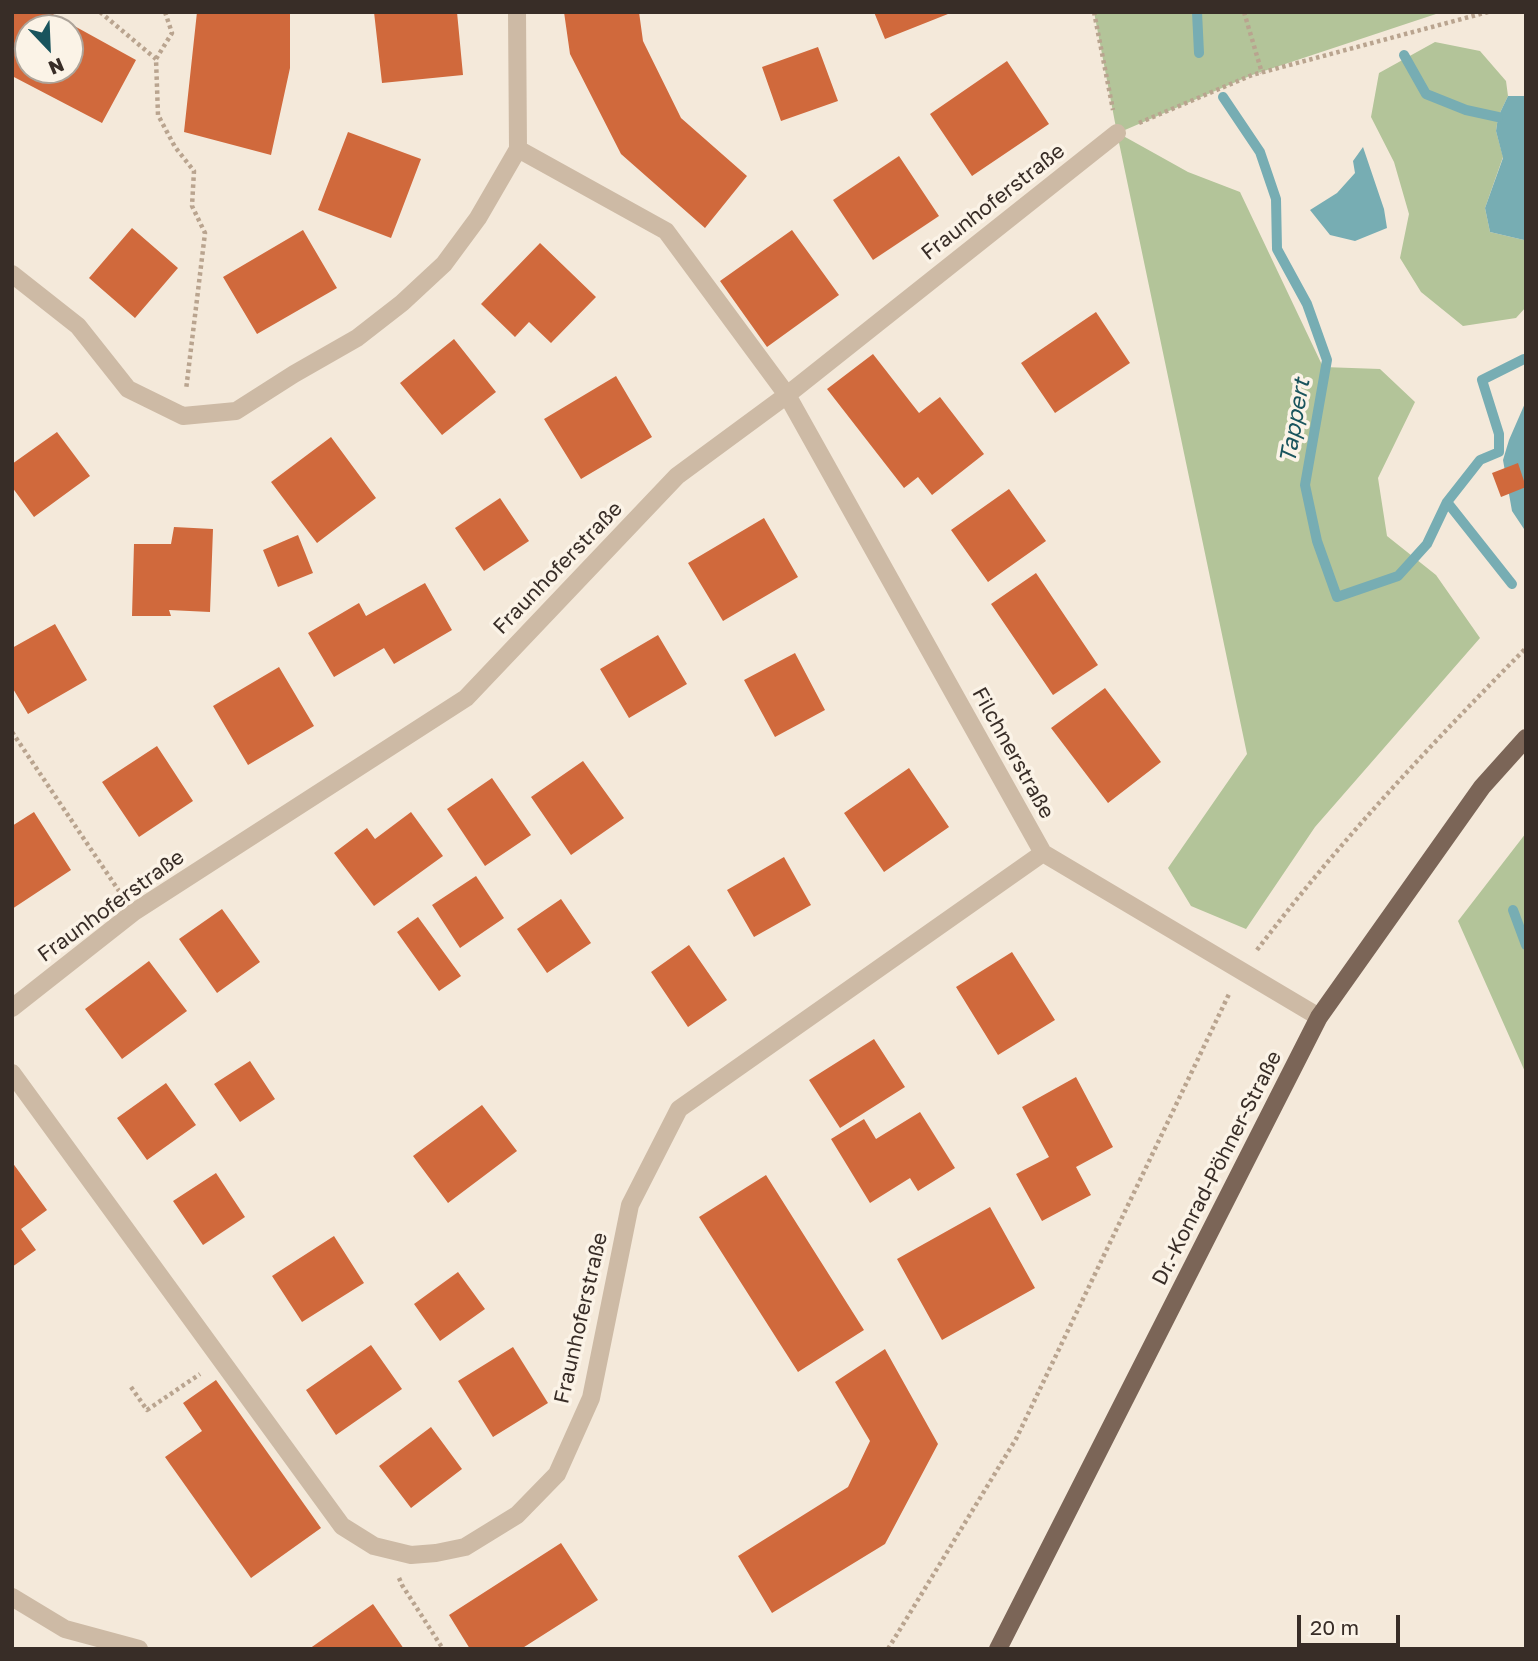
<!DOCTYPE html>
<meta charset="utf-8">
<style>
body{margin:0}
#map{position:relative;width:1538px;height:1661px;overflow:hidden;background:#f4e9da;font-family:"Golos Text",sans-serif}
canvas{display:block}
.frame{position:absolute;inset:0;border:14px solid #382d27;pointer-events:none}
.north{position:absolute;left:14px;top:14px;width:70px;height:70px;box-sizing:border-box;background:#fbf3e7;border:2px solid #ada49a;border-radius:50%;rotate:157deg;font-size:19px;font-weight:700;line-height:28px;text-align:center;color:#382d27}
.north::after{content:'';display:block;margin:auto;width:24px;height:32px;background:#19545d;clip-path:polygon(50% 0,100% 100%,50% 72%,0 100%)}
.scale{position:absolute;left:1297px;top:1615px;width:103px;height:32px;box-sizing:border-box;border:4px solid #382d27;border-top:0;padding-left:9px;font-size:21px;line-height:24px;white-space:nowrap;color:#382d27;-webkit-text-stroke:5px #fbf3e7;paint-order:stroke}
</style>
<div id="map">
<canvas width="1538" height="1661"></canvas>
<div class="frame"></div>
<div class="north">N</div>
<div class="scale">20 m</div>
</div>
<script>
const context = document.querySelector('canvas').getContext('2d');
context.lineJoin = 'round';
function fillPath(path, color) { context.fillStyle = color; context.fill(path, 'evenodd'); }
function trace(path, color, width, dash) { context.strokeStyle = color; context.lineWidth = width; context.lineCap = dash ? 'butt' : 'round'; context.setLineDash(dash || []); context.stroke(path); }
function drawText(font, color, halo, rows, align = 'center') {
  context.font = font + ' "Golos Text",sans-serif'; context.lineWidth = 7; context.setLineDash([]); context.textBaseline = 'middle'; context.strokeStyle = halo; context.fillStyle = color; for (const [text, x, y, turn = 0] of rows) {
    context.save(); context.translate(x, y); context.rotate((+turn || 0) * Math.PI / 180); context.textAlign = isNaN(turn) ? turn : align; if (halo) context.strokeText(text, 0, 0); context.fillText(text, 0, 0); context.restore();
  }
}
const green = new Path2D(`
 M1094,12H1442L1252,75L1118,133L1188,172L1240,192L1323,367L1380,369L1415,402L1378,478L1387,536L1436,575L1480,638L1315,827L1246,929L1191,906L1168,868L1247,754L1117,133Z
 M1435,42L1480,51L1506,81L1508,96L1498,117L1496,131L1503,157L1485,208L1490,232L1524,240L1526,243V307L1516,318L1463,326L1421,292L1400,258L1409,214L1394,162L1371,117L1379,73Z
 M1526,833V1074L1458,921Z`);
const water = new Path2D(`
 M1508,96H1526V243L1524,240L1490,232L1485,208L1503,158L1496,131L1498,117Z
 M1363,147L1384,209L1387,228L1355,241L1330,235L1310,210L1337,193L1355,173L1353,161Z
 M1526,401V532L1512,511L1503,460L1509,440Z`);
const stream = new Path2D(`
 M1197,12L1199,53
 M1404,55L1426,94L1466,110L1498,117
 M1223,97L1260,152L1276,199L1277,249L1307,304L1327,360L1305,485L1317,541L1337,597L1398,576L1427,544L1447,502L1480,460L1499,452V434L1482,380L1524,359
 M1447,502L1512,584
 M1513,910L1526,945`);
const building = new Path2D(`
 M12,12H49L136,60L102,123L12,76ZM28,28H70V70H28Z
 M197,12H290V68L271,155L184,132Z
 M374,12H457L463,75L382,83Z
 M564,12H639L643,41L681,118L747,176L705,228L621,154L570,54Z
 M874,12H953L885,39Z
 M818,47L838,101L781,121L762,67Z
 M1007,61L1049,124L972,176L930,114Z
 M348,132L421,159L391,238L318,210Z
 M899,156L939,216L873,260L833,200Z
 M132,228L178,268L135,318L89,278Z
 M303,230L337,288L257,334L223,277Z
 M792,230L839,295L767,347L720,281Z
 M540,243L596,297L551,343L529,322L515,337L481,304Z
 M1096,312L1130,363L1055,413L1021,363Z
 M454,339L496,392L442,435L400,383Z
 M873,354L919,413L940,397L984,454L932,495L918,477L904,488L827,389Z
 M616,376L652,437L581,479L544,419Z
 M57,432L90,476L34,517L12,487V464Z
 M331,437L376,498L317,543L271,482Z
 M1518,463L1526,487L1501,497L1492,473Z
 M1009,489L1046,541L988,582L951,530Z
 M500,498L529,541L484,571L455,528Z
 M764,518L798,577L723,621L688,563Z
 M174,527L213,529L210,612L169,610L171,616H132L134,544H171Z
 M298,535L313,573L278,587L263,550Z
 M1036,573L1098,665L1053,695L991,604Z
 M425,583L452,630L394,664L384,648L334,677L308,633L359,603L366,616Z
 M55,624L87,680L28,714L12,687V648Z
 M658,635L687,684L629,718L600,669Z
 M795,653L825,710L775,737L744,680Z
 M279,667L314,726L248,765L213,706Z
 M1105,688L1161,762L1108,803L1051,728Z
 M157,746L193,801L139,837L102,782Z
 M583,761L624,818L571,855L531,797Z
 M909,768L949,827L884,872L844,813Z
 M492,778L531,835L485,866L447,809Z
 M34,812L71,870L12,909V826Z
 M411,812L443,856L374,906L334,853L367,828L375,839Z
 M784,857L811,905L754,937L727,890Z
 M476,876L504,918L460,948L432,905Z
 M561,899L591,943L547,973L517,929Z
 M222,909L260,962L217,993L179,939Z
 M418,917L461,976L439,991L397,932Z
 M689,945L727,1000L688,1027L651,972Z
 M1012,952L1055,1020L998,1055L956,987Z
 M149,961L187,1011L122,1059L85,1009Z
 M874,1039L905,1087L840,1128L809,1080Z
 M250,1061L275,1099L240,1122L214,1084Z
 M1076,1077L1113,1147L1076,1167L1091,1195L1042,1221L1016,1174L1049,1157L1022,1107Z
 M166,1083L196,1125L147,1160L117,1118Z
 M482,1105L517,1151L448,1203L413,1156Z
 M920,1112L955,1168L918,1191L910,1178L870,1203L831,1139L864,1119L876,1139Z
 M12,1162L47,1210L21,1229L36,1250L12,1267Z
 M216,1173L245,1217L203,1245L173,1201Z
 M766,1175L864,1330L798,1372L699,1217Z
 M990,1207L1035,1288L942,1340L897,1259Z
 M334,1236L364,1283L302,1322L272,1276Z
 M458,1272L485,1309L440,1341L414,1304Z
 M371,1345L402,1389L336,1435L306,1390Z
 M513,1347L548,1403L493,1437L458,1381Z
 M885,1349L938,1444L885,1544L772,1613L738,1556L848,1487L870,1441L835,1382Z
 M216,1380L321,1528L251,1578L165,1457L202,1431L183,1403Z
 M431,1427L462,1469L411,1508L379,1466Z
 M561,1543L598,1600L521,1649H470L449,1615Z
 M373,1604L404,1649H309Z`);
const path = new Path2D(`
 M100,12L156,59
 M165,12L172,33L156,59L158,115L175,147L194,171L192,206L205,233L186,390
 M1094,12L1113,110
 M1244,12L1262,73
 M1139,123L1252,75L1488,12
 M12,732L119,891
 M1257,950C1339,842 1431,744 1526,648
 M131,1387L147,1410L200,1374
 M399,1578L402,1585L443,1649
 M888,1649L1016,1439L1230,992`);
const lane = new Path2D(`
 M12,1597L65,1629L139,1649`);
const street = new Path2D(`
 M518,149L666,231L787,395L1043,853L1319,1017
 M12,274L78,326L128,389L183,416L236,411L294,374L357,338L402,303L444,264L478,218L518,149L517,12
 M12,1008L134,912L466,698L677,476L787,395L1117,133
 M12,1073L342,1526L374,1546L411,1555L436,1553L465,1547L517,1515L557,1474L591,1398L630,1205L679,1109L1043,853`);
const primary = new Path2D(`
 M998,1649L1319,1017L1482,787L1526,738`);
const streetNames = [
 ["Fraunhoferstraße",993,202,-38],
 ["Fraunhoferstraße",558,568,-46],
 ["Filchnerstraße",1013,753,61],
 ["Fraunhoferstraße",111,906,-36],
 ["Dr.-Konrad-Pöhner-Straße",1217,1168,-63],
 ["Fraunhoferstraße",581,1318,-77]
];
const waterNames = [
 ["Tappert",1295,421,-80]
];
fillPath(green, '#b3c499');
fillPath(water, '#77adb3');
trace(stream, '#77adb3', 10);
fillPath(building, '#d0693c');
trace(path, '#b9a48f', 4.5, [3.5, 3.5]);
trace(lane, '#cdbaa5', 18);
trace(street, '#cdbaa5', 18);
trace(primary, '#7b6557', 18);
drawText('21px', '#382d27', '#fbf3e7', streetNames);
drawText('italic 23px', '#19545d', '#fbf3e7', waterNames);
</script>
